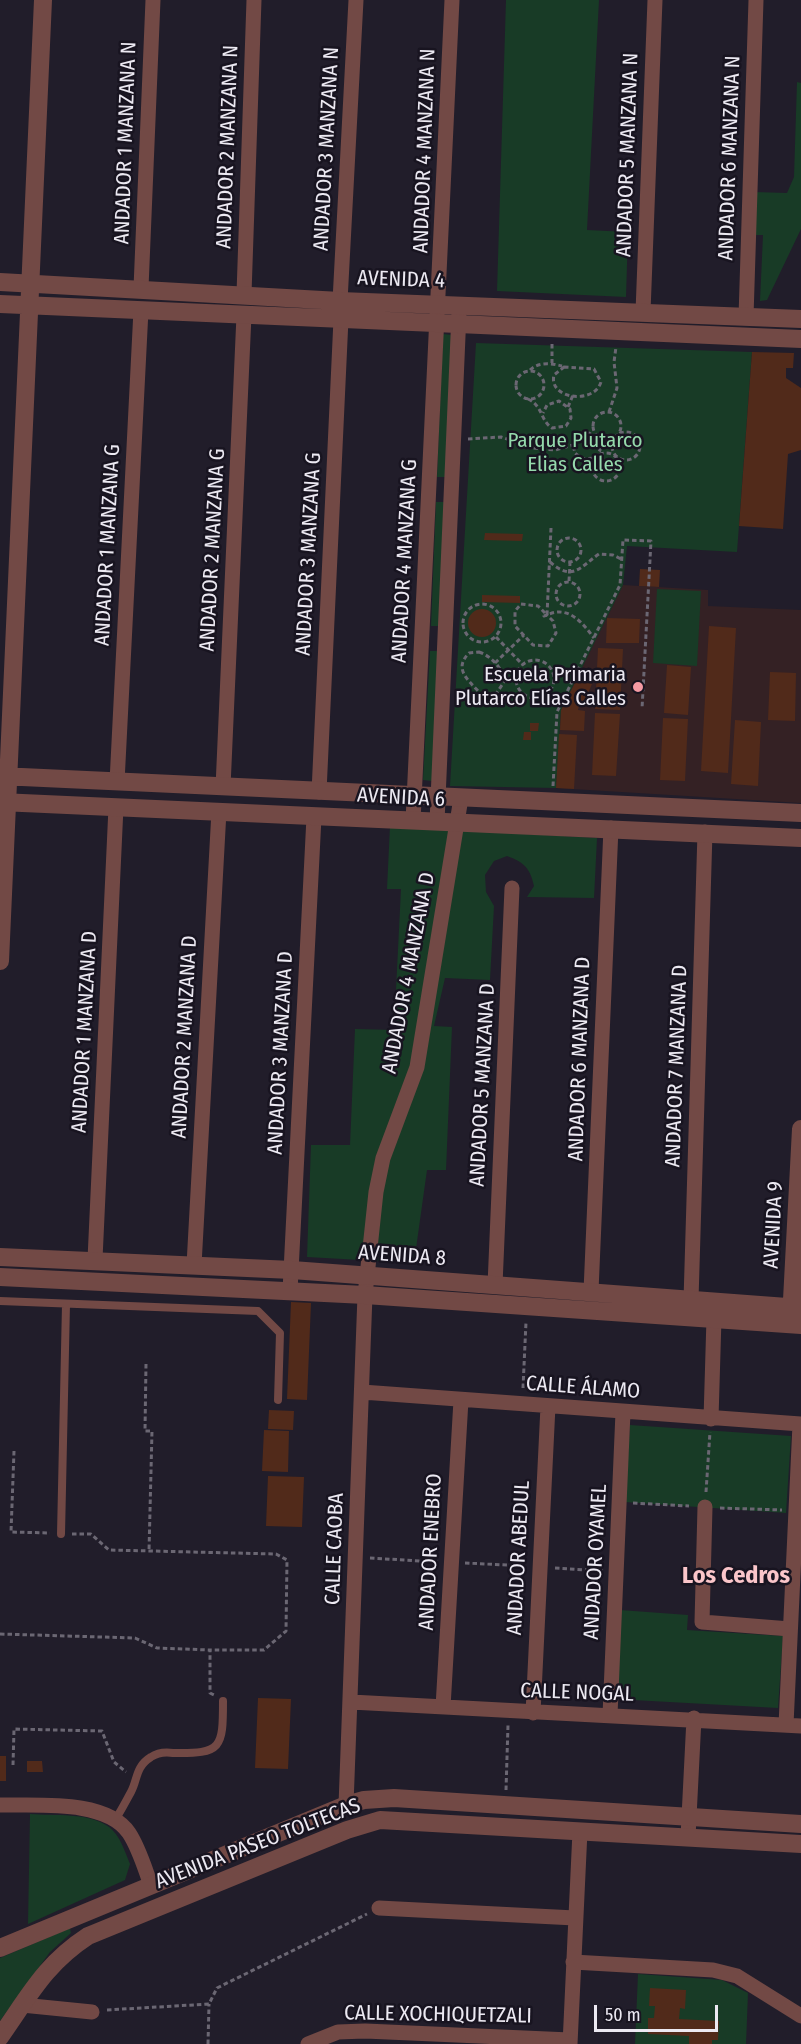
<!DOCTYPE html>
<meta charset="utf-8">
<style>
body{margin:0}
#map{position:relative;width:801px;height:2044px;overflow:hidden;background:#211d2a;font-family:"Fira Sans Condensed",sans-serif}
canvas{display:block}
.scale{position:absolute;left:594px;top:2005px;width:124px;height:27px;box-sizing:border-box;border:3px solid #ece9f2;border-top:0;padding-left:8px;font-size:18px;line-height:21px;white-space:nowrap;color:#ece9f2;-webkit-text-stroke:4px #181420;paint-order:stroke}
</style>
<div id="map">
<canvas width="801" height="2044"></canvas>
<div class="scale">50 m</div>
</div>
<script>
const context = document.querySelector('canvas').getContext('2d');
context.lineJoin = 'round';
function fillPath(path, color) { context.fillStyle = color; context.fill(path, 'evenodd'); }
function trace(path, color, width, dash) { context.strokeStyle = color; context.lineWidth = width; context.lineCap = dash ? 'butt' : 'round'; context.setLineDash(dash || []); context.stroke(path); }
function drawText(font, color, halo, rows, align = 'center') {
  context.font = font + ' "Fira Sans Condensed",sans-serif'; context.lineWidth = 5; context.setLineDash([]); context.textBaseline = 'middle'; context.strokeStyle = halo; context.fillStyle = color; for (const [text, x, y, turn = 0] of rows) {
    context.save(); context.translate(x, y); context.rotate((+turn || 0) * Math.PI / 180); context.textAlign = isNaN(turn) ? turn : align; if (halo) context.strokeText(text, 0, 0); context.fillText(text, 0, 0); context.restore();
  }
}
const education = new Path2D(`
 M623,585L708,590V606L801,610V803L556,788L561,710Z`);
const green = new Path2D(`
 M506,0H599L587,230L628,232L626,297L497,291Z
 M797,82L801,83V229L767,300L760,301L763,235H753L754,192L787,193L794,177Z
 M443,334L452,335L446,477H437Z
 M476,343L752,352L737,552L627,546L623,585L561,710L556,788L450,786Z
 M436,502H445L439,626H431Z
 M657,589L701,591L697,666L653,663Z
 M430,651H439L432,781L423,780Z
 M390,826L597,838L594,898L527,897L534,886C530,868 524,862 507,856L494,861L485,875L486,892L494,906L490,980L445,978L434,1026L452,1027L446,1170H427L414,1263L307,1257L311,1145H350L355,1029L394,1030L401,889H387Z
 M630,1425L791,1436L786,1513L625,1502Z
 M620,1610L688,1615L687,1630L783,1636L778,1708L615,1699Z
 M30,1814C54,1816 89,1812 109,1827C120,1835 125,1852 130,1864L125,1880L28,1924Z
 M70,1928L71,1933L50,1952L0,2021V1958Z
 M638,1974L722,1980L748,1993L746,2044H635Z`);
const building = new Path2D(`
 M752,352L794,353L793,368H786V378L801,388V450L788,454L783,529L739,526Z
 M485,533L523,534L522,541L484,540Z
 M640,569L660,570L659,587L639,586Z
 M482,595L520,596V603L482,602Z
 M468 623a14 14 0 1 1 28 0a14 14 0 1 1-28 0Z
 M607,618L640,619L639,643H606Z
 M709,626L736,628L728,773L701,771Z
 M598,648L623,649L620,710L595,709Z
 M667,665L691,667L688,715L664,713Z
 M770,672L796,673L795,721L768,720Z
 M578,677L592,684L584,703L580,701L578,710L585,711L584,731L560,730L561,710Z
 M595,713L620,714L616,776L592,775Z
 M663,718L688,719L685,781L660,780Z
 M735,720L761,722L758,786L731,784Z
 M530,723H539L538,731H530Z
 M524,732H531V740H523Z
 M559,734L577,735L574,789L556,788Z
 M291,1302L311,1303L307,1400L287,1399Z
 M269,1410L294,1411L293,1430L268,1429Z
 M264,1430L289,1431L288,1472L262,1471Z
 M268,1476L304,1477L302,1527L266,1526Z
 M258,1698L291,1699L288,1769L255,1768Z
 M0,1756H6V1781H0Z
 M27,1761H42L43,1772H27Z
 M650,1988L686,1990L685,2009L680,2008L679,2019L719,2021L718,2040H712V2044H689V2036L648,2034V2018H654L655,2006H649Z`);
const path = new Path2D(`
 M552,344V363
 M564,367L594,369L601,382C594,405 548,399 554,375Z
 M530,370C538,362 551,363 562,366
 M516 385a14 14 0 1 1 28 0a14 14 0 1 1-28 0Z
 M528,399C543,406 540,420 552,428L566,426L571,418L570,409L559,401L547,405L543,413
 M568,407L573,395
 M609,412L617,388L614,362L616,347
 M593 426a14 14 0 1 1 28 0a14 14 0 1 1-28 0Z
 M612 446a14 14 0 1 1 28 0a14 14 0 1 1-28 0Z
 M468,439L501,437L533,448L555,450L573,445L580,434L589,433L600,440V450L596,458L582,459L575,453L573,445
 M592 467a14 14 0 1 1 28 0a14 14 0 1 1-28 0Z
 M551,528L547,615C568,605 582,622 594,638
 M557 550a12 12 0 1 1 24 0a12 12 0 1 1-24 0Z
 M550,562C573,582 580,567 599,554L613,555L621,559
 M569,581L570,563
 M556 594a12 12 0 1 1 24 0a12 12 0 1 1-24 0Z
 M521,604L538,606L545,613L544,616L547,615L553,621L556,633L548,646L533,645L515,626V611Z
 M463 623a19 19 0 1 1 38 0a19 19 0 1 1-38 0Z
 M496,637L523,665
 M479,652C491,656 504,669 504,682L496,694H481C468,680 453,669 469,653Z
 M516 679a19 19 0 1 1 38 0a19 19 0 1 1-38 0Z
 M495,663L524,635
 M549,693L561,704
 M553,786L557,712L620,585L623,540L651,541L642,709
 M146,1364L145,1431H152L149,1551
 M523,1388L526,1322
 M14,1451L11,1532L50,1533
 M706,1492L710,1432
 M633,1503L689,1506
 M720,1508L782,1510
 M72,1534H91L109,1550L276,1554L287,1560L286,1631L264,1650H210
 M370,1558L438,1562
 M465,1563L525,1566
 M555,1568L603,1571
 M0,1634L135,1638L157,1648L210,1650V1693L214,1695
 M13,1765L14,1729L102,1731L114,1762L126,1772
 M506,1790L508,1725
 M107,2010L209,2004L217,1988L367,1914
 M208,2044L209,2004`);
const service = new Path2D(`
 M0,1301L258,1311L280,1333L278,1400
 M61,1534L66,1304
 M115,1820C121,1811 126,1801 131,1792C138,1779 135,1767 151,1757C157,1753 166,1752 173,1753C222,1754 223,1748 223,1701`);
const minor = new Path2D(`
 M141,288L153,0
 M244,294L254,0
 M340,301L356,0
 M643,312L655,0
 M746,317L756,0
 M117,782L141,310
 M223,787L244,315
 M319,792L341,319
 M413,821L452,0
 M437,822L459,313
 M95,1259L116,807
 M194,1265L219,811
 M495,1285L512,888
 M290,1291L314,817
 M591,1291L611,828
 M691,1300L705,832
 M362,1392L801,1424
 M711,1419L714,1318
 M705,1507L702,1622L790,1629
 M351,1702L801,1726
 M443,1707L461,1400
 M533,1713L548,1406
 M610,1715L623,1412
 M786,1725L800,1424
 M0,1805C37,1806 106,1799 129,1833C139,1848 145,1869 151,1885
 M346,1805L365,1295L376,1192L383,1158L417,1067L461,798
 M688,1837L694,1718
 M379,1908L575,1918
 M573,1962L713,1970L737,1976L801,2016
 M22,2005L92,2012
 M308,2044L338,2032L365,2031L570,2040
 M570,2044L580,1831`);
const tertiary = new Path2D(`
 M0,282L340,301L801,319
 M0,304L801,339
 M0,776L801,813
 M0,802L801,838
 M0,961L43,0
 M0,1257L292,1270L801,1308
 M0,1277L365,1295L801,1325
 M791,1319L801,1129
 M0,1948L346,1805L364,1800L394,1798L801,1824
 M0,2037C29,1996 45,1964 88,1936L347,1830L380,1820L801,1844`);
const markers = [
 [638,687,6,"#f49aa3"]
];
const streetNames = [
 ["ANDADOR 1 MANZANA N",126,143,-88],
 ["ANDADOR 2 MANZANA N",228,147,-88],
 ["ANDADOR 3 MANZANA N",327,149,-87],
 ["ANDADOR 4 MANZANA N",425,151,-88],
 ["ANDADOR 5 MANZANA N",628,155,-88],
 ["ANDADOR 6 MANZANA N",730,158,-88],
 ["AVENIDA 4",401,280,2],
 ["ANDADOR 1 MANZANA G",108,545,-87],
 ["ANDADOR 2 MANZANA G",213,550,-87],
 ["ANDADOR 3 MANZANA G",309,554,-87],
 ["ANDADOR 4 MANZANA G",405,561,-87],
 ["AVENIDA 6",401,798,3],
 ["ANDADOR 4 MANZANA D",409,973,-79],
 ["ANDADOR 1 MANZANA D",85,1032,-87],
 ["ANDADOR 2 MANZANA D",185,1037,-87],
 ["ANDADOR 3 MANZANA D",281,1053,-87],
 ["ANDADOR 6 MANZANA D",580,1059,-88],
 ["ANDADOR 7 MANZANA D",677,1066,-88],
 ["ANDADOR 5 MANZANA D",483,1085,-87],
 ["AVENIDA 9",774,1225,-87],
 ["AVENIDA 8",402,1256,4],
 ["CALLE ÁLAMO",583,1388,4],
 ["CALLE CAOBA",335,1549,-88],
 ["ANDADOR ENEBRO",431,1552,-87],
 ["ANDADOR ABEDUL",519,1558,-87],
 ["ANDADOR OYAMEL",596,1562,-87],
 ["CALLE NOGAL",577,1693,2],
 ["AVENIDA PASEO TOLTECAS",258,1844,-21],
 ["CALLE XOCHIQUETZALI",438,2015,1]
];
const parkNames = [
 ["Parque Plutarco",575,441],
 ["Elias Calles",575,465]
];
const poiNames = [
 ["Escuela Primaria",626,675],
 ["Plutarco Elías Calles",626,699]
];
const quarterNames = [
 ["Los Cedros",736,1576]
];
fillPath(education, '#342124');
fillPath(green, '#183b26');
fillPath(building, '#512a1a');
trace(path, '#6b6773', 3, [4.5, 3]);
trace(service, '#724945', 8);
trace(minor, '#724945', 15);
trace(tertiary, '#724945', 18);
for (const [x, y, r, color] of markers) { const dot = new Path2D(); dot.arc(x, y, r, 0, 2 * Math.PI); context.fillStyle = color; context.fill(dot); trace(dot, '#181420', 2); }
drawText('21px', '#ece9f2', '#181420', streetNames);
drawText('21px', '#95daac', '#181420', parkNames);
drawText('21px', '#ece9f2', '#181420', poiNames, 'right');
drawText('bold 24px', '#fbc6ca', '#181420', quarterNames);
</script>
